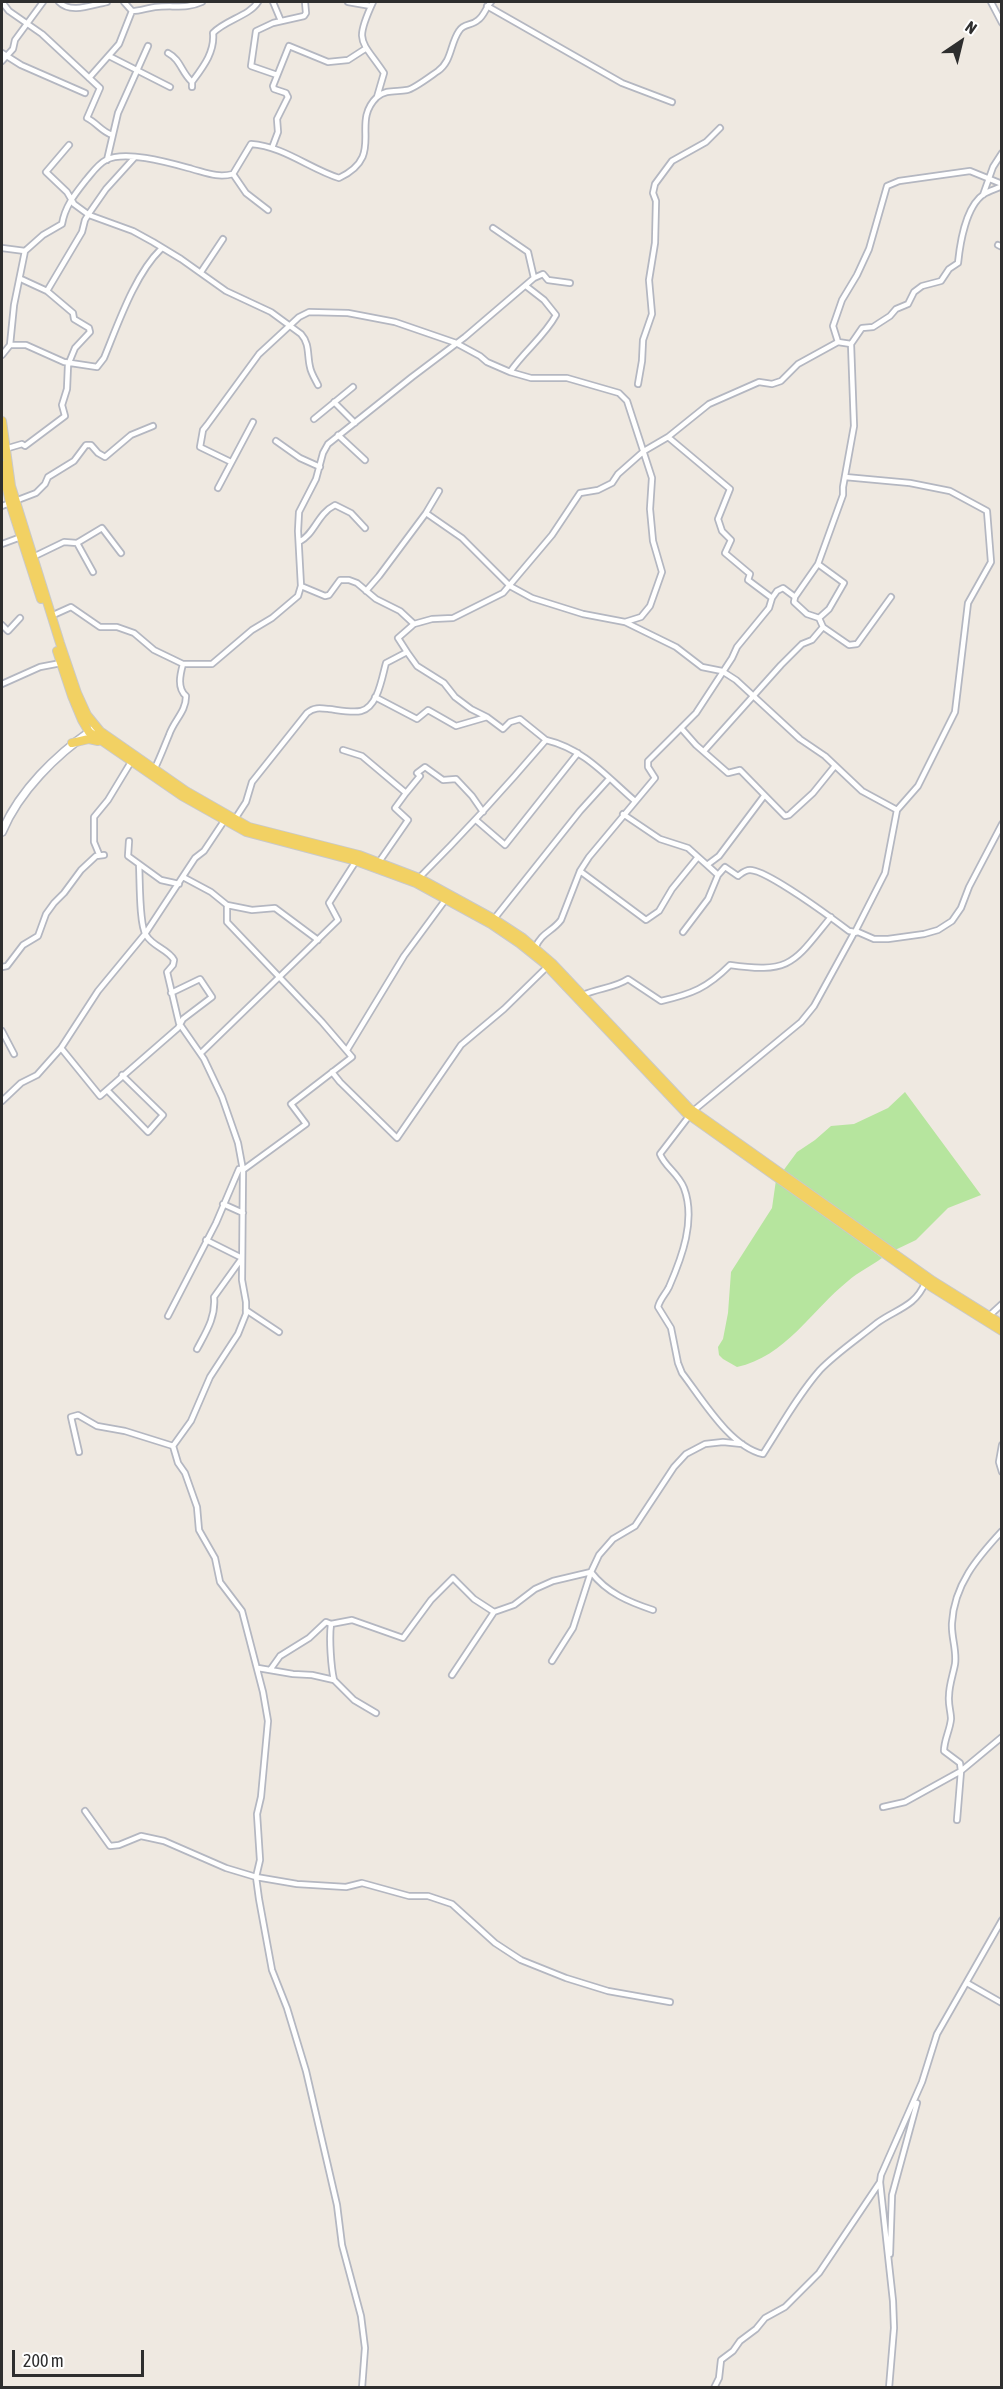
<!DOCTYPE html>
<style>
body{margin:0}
#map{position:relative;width:1003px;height:2389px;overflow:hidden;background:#efe9e1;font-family:"Asap Condensed",sans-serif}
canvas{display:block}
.frame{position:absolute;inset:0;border:3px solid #2e2e2e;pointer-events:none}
.north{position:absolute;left:931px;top:12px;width:60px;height:60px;-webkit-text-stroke:4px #fff;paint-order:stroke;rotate:35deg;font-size:16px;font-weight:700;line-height:24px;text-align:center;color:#2e2e2e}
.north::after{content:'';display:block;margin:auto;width:21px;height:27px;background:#2e2e2e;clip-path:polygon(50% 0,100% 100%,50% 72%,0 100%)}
.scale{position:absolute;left:12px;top:2350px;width:132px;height:27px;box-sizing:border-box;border:3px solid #2e2e2e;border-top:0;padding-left:8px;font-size:18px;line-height:21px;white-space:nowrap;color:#2e2e2e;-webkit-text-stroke:4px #fff;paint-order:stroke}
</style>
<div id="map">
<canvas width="1003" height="2389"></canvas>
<div class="frame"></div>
<div class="north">N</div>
<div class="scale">200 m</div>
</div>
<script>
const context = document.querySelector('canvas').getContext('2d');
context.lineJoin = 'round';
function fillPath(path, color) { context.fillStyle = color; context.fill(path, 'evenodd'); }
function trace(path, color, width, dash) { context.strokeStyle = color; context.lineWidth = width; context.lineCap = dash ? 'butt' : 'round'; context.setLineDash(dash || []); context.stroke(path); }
const green = new Path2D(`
 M905,1092L981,1195L948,1208L916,1240L893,1251L783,1171L797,1152L815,1140L831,1126L854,1124L888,1108Z
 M776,1180L882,1258C871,1266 858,1272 848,1281C812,1310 785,1357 737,1367L723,1359L719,1355L718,1347L723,1339L728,1313L731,1272L772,1208Z`);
const street = new Path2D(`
 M2,2L9,11L42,34L100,88L87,118C97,123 101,131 112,135
 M59,2C71,14 91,5 107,2
 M124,2L132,11C140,11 147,8 155,7C172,5 187,9 202,2
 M273,2L281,21
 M348,2L371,6
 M373,2C354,43 361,39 384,73L377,97
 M991,2L1002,23
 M487,6L622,83L672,102
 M2,53L21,65L85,93
 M168,53C181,60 181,72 192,82
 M109,56L170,87
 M2,61L13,49L15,40L43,2
 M277,75L251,66L256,31L273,23L304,16L306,13L305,2
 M89,78L119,44L132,11
 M192,87V82C203,67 215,52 213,33C225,20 249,16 258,2
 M69,145L46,172L67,192L74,204L89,215L133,231L153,242L181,259L226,291L271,312L301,334C310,344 307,355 310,367C311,373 315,379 318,385
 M272,148L278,132L277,119L288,97L286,93L274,89L273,86L289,46L328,62L348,60L365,49
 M107,160L118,113L148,46
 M233,174L246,193L268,210
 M983,195L993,167L1002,153
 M493,228L528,252L534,278
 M998,245L1002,247
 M2,248L25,251L43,235L62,224C65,206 75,194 86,180C92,173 98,164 106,160C126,150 170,163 192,169C207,173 218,178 233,174L251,144C283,146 310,169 339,178C387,155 349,124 377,97C386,89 397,92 407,90C414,89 432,75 438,71C452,61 450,44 459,31C464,23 472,26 478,20C484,16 486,7 491,2
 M201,272L223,239
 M21,279L47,291L82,232L85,220L90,212L106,189L135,157
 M851,344L862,328L873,327L890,316L896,309L908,304L914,292L922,286L941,281L949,269L958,263C960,243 966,206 984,194C989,191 996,189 1002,186
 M10,345L14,305L25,251
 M2,355L10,345H26L64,362L97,367L104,358C118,324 135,274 161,249
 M510,372C524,351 544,337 556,315L544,300L526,286
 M638,384L642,361L643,340L652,314L649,280L655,243L656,201L653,193L655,184L672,161L706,142L720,128
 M334,402L355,423
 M314,419L353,387
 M338,435L365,460
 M668,437L709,404L759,382L772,384L781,381L798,364L838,342
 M276,441L300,458L320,467
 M5,449L22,444L25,446L65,416L62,405L67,389L68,365L75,348L90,332L89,328L74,319L73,313L47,291
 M231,462L200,447L203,430L207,425L259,354L299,317L309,312L348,313L395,322L456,343L480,356L487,362L510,372L531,378H567L619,393L627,401L652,478L650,509L653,541L662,572L650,606L641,617L625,622
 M845,477L910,483L950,491L987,511L991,562L968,603L955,712L918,786L897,810
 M218,488L253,422
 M2,506L36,493L45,484L48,477L74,461L86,445H91L98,453L105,457L131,435L153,426
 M426,513L439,491
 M299,542C315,534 317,514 335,505L351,513L365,528
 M77,543L93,572
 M2,544L21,537
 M33,557L64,542L77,543L102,528L121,553
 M818,564L843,495V487L854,426L851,344L838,342L833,326L842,300L857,275L869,249L887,186L899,181L970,171L1002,184
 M301,586L325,596L329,595L340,580H349L357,583L376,599L400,611L414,624
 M366,591L379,576L426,513L462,538L510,586L532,598L583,614L625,622L676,647L702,667L722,671L736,680L800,739L825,756L862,791L897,810L885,873L855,932L849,931C833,919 767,870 750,870C745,870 742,873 738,876L725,867L718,875L707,865
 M795,597L794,602L807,614L819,618
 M51,616L71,607L100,627H117L134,633L154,650L183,664H212L252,630L272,618L298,596L301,586L298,531L299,512L316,479L323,453L328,444L412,377L465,337L534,278L543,274L548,280L570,283
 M2,625L8,631L20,618
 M823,627L849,645L857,644L891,597
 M407,652L417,666L444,683L455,697L471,709L487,717
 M2,684L40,667L61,663
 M375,697L417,719L428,710L456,726L487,717L503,729L510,722L520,719L546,740
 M681,728L696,745L728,773L740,770L785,816L789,815L813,793L834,767
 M343,750L362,756L406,793L420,776L417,773L425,767L443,780L456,779L472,796L483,812
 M154,770C160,758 164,747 169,735C174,720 186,712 186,696C177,688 180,675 183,664
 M623,814L660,839L688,848L707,865L719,856L764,796
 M235,819L246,802L252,782L307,713C314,707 320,708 329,709C338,710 352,713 361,711C378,707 382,677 386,663L407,652L398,638L414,624L432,619L453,618L503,593L552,535L580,493L598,490L612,483L618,474L644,451L668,437L730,489L718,519L722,531L731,540L725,553L750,574L748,580L772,598
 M476,820L505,845L578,753
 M129,841L128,856L139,864C140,878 139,925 146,935C153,947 168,949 174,960L173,965L167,972L179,1023L204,1059L222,1097L238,1143L243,1170L242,1280L246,1302V1314L238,1334L210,1377L191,1421L173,1446L178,1463L185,1473L197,1507L199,1530L215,1558L220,1582L242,1611L263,1692L268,1721L261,1797L257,1814L260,1860L256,1877L259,1899L272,1970L287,2008L306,2071L337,2205L342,2245L361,2316L365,2348L362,2388
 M99,854L94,842V817L108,800L131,762
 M379,862L408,820L395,808L406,793
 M139,864L161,880L179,884
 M580,871L646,920L659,911L672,889L698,857
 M183,877L211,892L227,905L252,910L275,908L318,940
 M419,878C463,834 505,788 546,740C584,749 606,776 635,801
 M494,919L580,811L609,779
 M683,932L708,899L718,875
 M535,948C542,932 552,932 561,920L580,871L589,857L655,778L648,767V761L696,713L732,658L737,647L769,608L772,598L777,591L783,588L795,597L818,564L844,583L829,609L819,618L823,627L812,640L802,644L781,665L704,751
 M2,967L7,966L23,945L38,936L46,914L54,903L64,893L81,870L96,856L104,855
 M583,995C598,988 615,988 628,979L661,1001C692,994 707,988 730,965C792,974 794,962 831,917
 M2,1031L14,1054
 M61,1048L100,1096L178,1028L183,1019L212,997L200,979L171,993
 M347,1050L404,956L446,899
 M201,1053L338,920L329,903L356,861
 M332,1072L340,1082L397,1138L461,1045L504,1009L549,965
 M107,1090L148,1132L163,1115L122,1075
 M2,1101L21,1083L37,1075L61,1048L98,991L145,934L195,858L204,851L224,821
 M223,1204L243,1213
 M925,1283C915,1307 896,1309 877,1323C860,1337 835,1354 820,1370C798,1395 781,1426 763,1454C730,1447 702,1399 682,1373L678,1363L671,1328L658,1307C660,1299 665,1295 669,1287C682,1257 696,1220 684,1188C678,1173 665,1167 660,1154L693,1111L801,1022L814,1006L854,933L858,932L874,939H888L924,934L938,930L952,921L961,908L969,887L1002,824
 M246,1310L279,1332
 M168,1316L216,1223L239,1169L243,1170L306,1124L291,1104L352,1057L322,1022L227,922V905
 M989,1316L1002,1304
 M197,1349C206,1332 216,1317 214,1297L242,1258L206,1240
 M1002,1445L999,1462L1002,1472
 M79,1452L71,1417L78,1415L97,1426L125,1431L173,1446
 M552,1661L573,1628L591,1572L599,1555L613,1539L635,1526L674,1467L686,1454L705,1444L723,1442L742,1444
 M258,1668L293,1674L312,1675L334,1680L354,1700L376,1713
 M270,1670L280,1656L309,1638L326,1622L331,1624
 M452,1675L494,1612
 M334,1680C331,1667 329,1638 331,1624L352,1620L403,1638L431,1600L453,1578L474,1599L494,1612L514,1605L535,1589L553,1581L591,1572C607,1593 629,1602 653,1610
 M883,1807L905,1802L961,1771L1002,1737
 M85,1811L110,1846L119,1845L141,1836L164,1841L226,1868L256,1877L297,1884L346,1887L362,1883L409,1896H428L452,1904L495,1943L521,1960L566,1978L608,1991L670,2002
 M957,1820L961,1771L960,1763L944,1751C944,1740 950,1730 951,1719C951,1712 948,1704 949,1696C949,1685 953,1675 955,1664C957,1650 951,1637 952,1623C954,1585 977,1558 1002,1531
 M967,1983L1002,2003
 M890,2254L892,2195L917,2103
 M714,2388L719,2378L721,2360L733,2351L740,2341L756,2329L765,2318L785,2307L819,2273L880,2182
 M889,2388L894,2328L893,2301L880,2182L881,2175L922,2082L937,2034L1002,1920`);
const secondary = new Path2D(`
 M2,832C19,791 56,755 92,730`);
const primary = new Path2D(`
 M2,421L11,486L60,643L77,693L87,715L100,731L186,791L249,827L359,855L419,878L494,919L523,938L552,963L689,1108L933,1281L1002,1324
 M2,465L10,503L41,599
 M57,651L72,696L82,720L89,732L182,796L246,832L356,861L416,883L491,924L519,943L544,963L686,1113L930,1286L1002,1331
 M72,743L89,739L98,741`);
fillPath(green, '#b6e59e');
trace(street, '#b4b7c1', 8);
trace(secondary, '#b4b7c1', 10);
trace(primary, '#c9c9c9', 10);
trace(street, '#fff', 4.5);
trace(secondary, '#fff', 7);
trace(primary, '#f2d163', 8);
</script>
